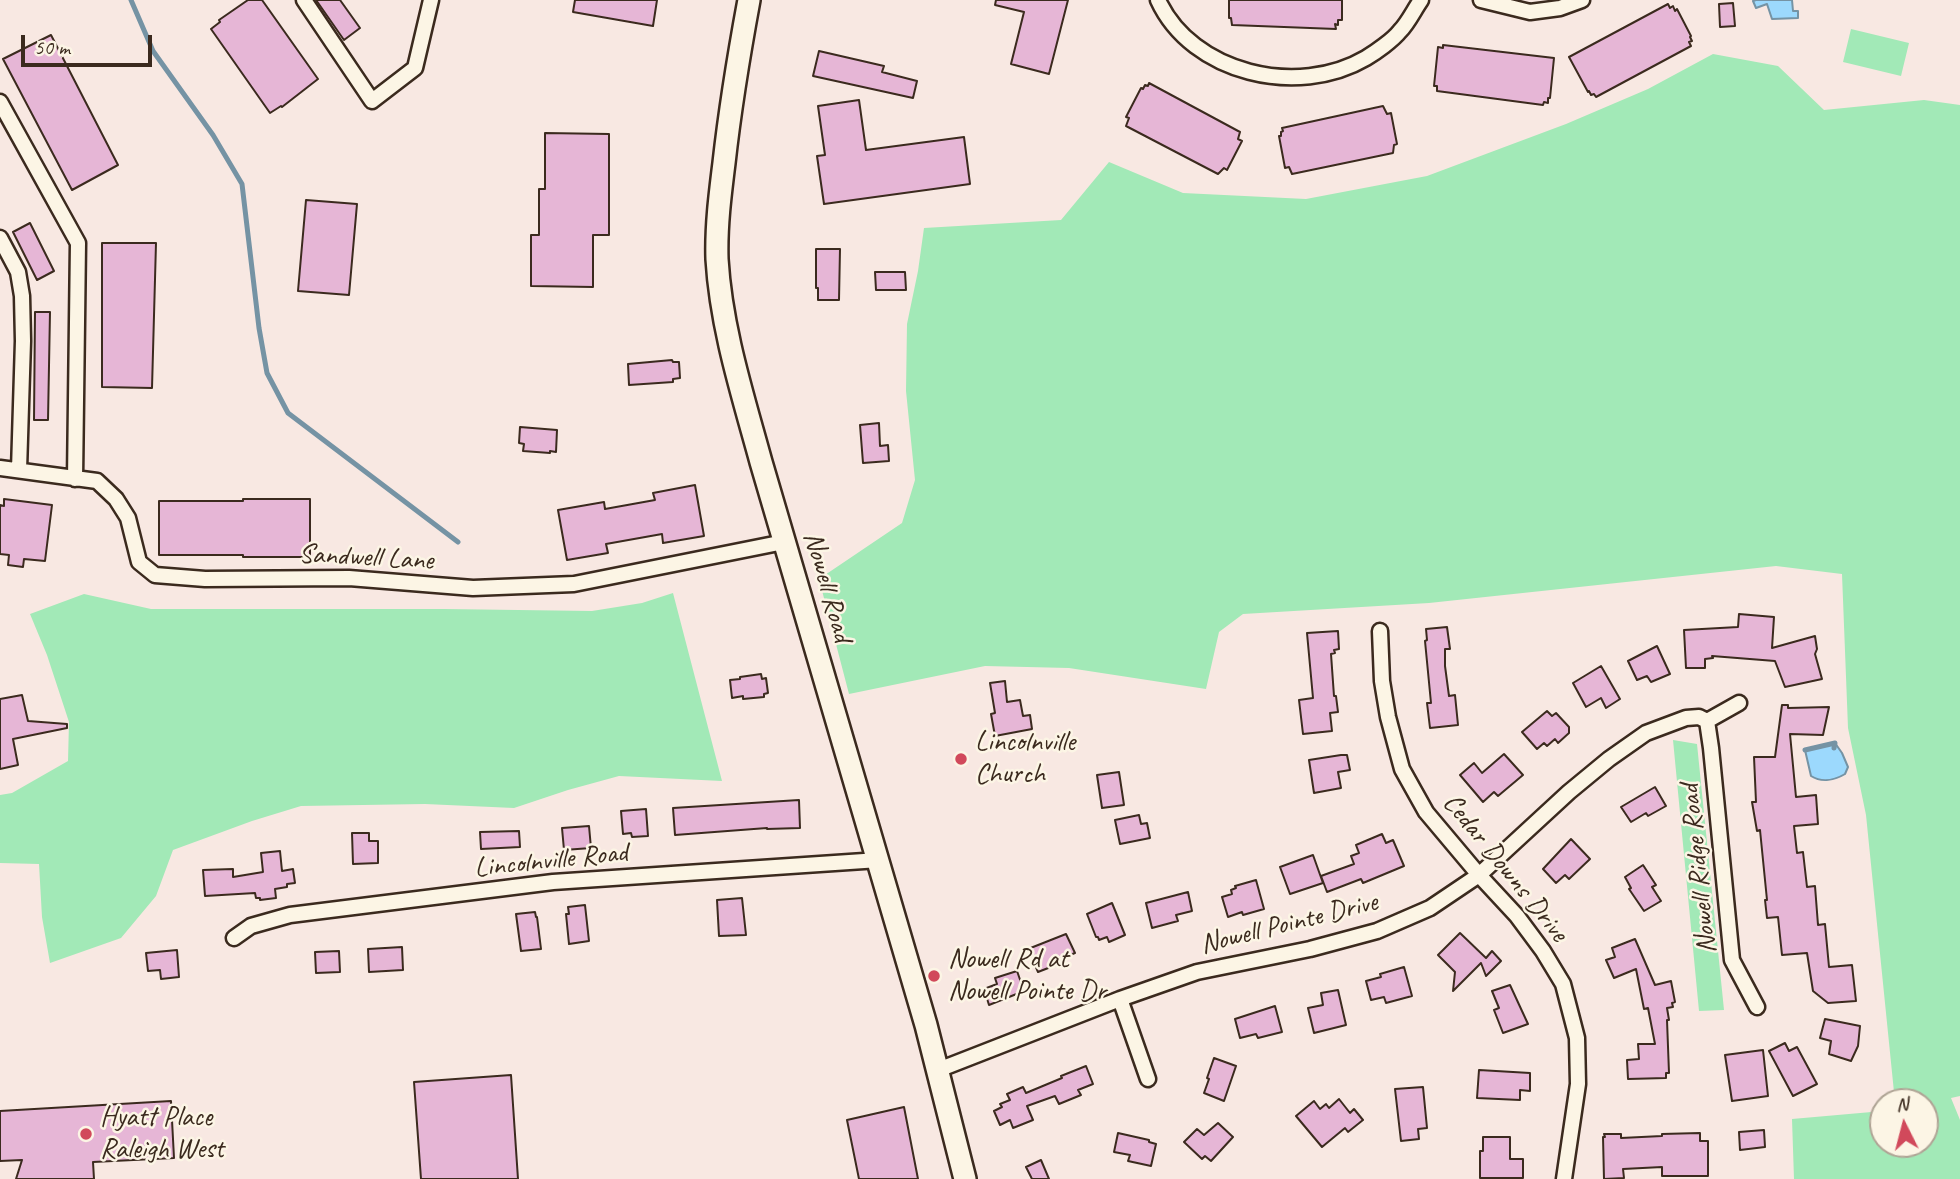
<!DOCTYPE html>
<style>
body{margin:0}
#map{position:relative;width:1960px;height:1179px;overflow:hidden;background:#f8e8e2;font-family:Caveat,sans-serif}
canvas{display:block}
.north{position:absolute;left:1869px;top:1088px;width:70px;height:70px;box-sizing:border-box;background:#fcf5e5;border:2px solid #afa495;border-radius:50%;rotate:354deg;font-size:19px;font-weight:700;line-height:28px;text-align:center;color:#3b2a1e}
.north::after{content:'';display:block;margin:auto;width:24px;height:32px;background:#d1495b;clip-path:polygon(50% 0,100% 100%,50% 72%,0 100%)}
.scale{position:absolute;left:21px;top:35px;width:131px;height:32px;box-sizing:border-box;border:4px solid #3b2a1e;border-top:0;padding-left:9px;font-size:21px;line-height:24px;white-space:nowrap;color:#3b2a1e;-webkit-text-stroke:5px #fcf5e5;paint-order:stroke}
</style>
<div id="map">
<canvas width="1960" height="1179"></canvas>
<div class="north">N</div>
<div class="scale">50 m</div>
</div>
<script>
const context = document.querySelector('canvas').getContext('2d');
context.lineJoin = 'round';
function fillPath(path, color) { context.fillStyle = color; context.fill(path, 'evenodd'); }
function trace(path, color, width, dash) { context.strokeStyle = color; context.lineWidth = width; context.lineCap = dash ? 'butt' : 'round'; context.setLineDash(dash || []); context.stroke(path); }
function drawText(font, color, halo, rows, align = 'center') {
  context.font = font + ' Caveat,sans-serif'; context.lineWidth = 5; context.setLineDash([]); context.textBaseline = 'middle'; context.strokeStyle = halo; context.fillStyle = color; for (const [text, x, y, turn = 0] of rows) {
    context.save(); context.translate(x, y); context.rotate((+turn || 0) * Math.PI / 180); context.textAlign = isNaN(turn) ? turn : align; if (halo) context.strokeText(text, 0, 0); context.fillText(text, 0, 0); context.restore();
  }
}
const green = new Path2D(`
 M1851,29L1909,43L1901,76L1843,62Z
 M1713,54L1778,66L1824,110L1924,100L1960,105V1096L1951,1098L1960,1120V1179H1794L1792,1119L1883,1111V1144H1925V1102H1895L1866,815L1848,728L1842,574L1776,566L1429,603L1243,614L1219,632L1206,689L1069,668L985,666L849,694L819,579L902,523L915,480L906,391L907,324L918,271L924,228L1061,220L1109,162L1183,193L1306,199L1427,176L1566,124L1648,89Z
 M673,593L722,781L619,776L568,790L514,808L425,804L301,806L252,821L173,850L156,896L121,938L50,963L42,917L39,864L0,863V795L12,793L68,761L69,722L47,655L30,614L84,594L151,609H444L592,611L642,603Z
 M1673,740L1697,744L1724,1010L1699,1011Z`);
const water = new Path2D(`
 M1756,0H1792L1793,11H1798V18L1772,19L1767,4L1756,8L1753,1Z
 M1835,743L1842,753L1848,767L1845,774C1835,780 1822,783 1811,776L1805,750Z`);
const stream = new Path2D(`
 M131,0L153,51L213,135L242,184L259,328L267,373L288,413L458,542
 M1805,750L1835,743L1834,748`);
const building = new Path2D(`
 M248,0H262L318,79L282,107L281,106L270,113L211,29L220,22L219,20Z
 M316,0H340L360,28L344,40Z
 M575,0H657L653,26L573,12Z
 M996,0H1068L1049,74L1011,64L1024,12L995,5Z
 M1229,0H1342V20H1338V25L1335,24L1336,29L1232,25L1231,18H1229Z
 M1733,3L1735,26L1720,27L1719,4Z
 M1668,4L1670,8L1673,6L1675,11L1677,9L1691,36L1690,37L1692,41L1689,42L1691,46L1596,97L1594,94L1591,95L1589,91L1588,92L1569,57Z
 M51,35L118,165L72,190L3,59Z
 M1443,45L1554,58L1550,98H1548V103L1544,102L1543,105L1437,91V86H1434L1438,47L1443,48Z
 M819,51L884,66L882,72L917,81L913,98L813,76Z
 M1149,83L1240,132L1238,139L1242,141L1227,170L1224,168L1218,174L1126,126L1129,118L1126,117L1141,88L1143,89L1145,85L1148,86Z
 M859,100L866,150L964,137L970,184L824,204L817,156L825,155L818,106Z
 M1383,106L1387,114L1391,113L1397,144L1394,145L1393,153L1292,174L1289,167L1285,168L1279,136H1281V132L1283,131L1282,128Z
 M545,133L609,134V235H593V287L531,286V235H539V189H545Z
 M306,200L357,204L349,295L298,291Z
 M30,223L54,271L37,280L13,232Z
 M102,243H156L152,388L102,387Z
 M816,249H840L839,300H818V288H816Z
 M875,272H905L906,290H876Z
 M35,312H50L48,420H34Z
 M672,360L673,362H679L680,378L673,379V382L629,385L628,364Z
 M879,423L880,446L888,445L889,461L863,463L860,425Z
 M520,427L557,430L556,452L550,451V453L523,451L524,444L519,443Z
 M695,485L704,536L663,543L662,534L606,544L608,553L567,560L558,510L604,502L605,509L655,500L653,493Z
 M4,499L52,505L45,561L24,559L23,567L8,565L9,555L0,554V505L4,506Z
 M243,499H310V557H243V555H159V501H243Z
 M1739,614L1774,617L1772,648L1815,636L1817,649L1815,654L1822,679L1785,687L1775,661L1712,656L1713,658L1705,659V668H1686L1684,630L1738,627Z
 M1447,627L1450,649H1445V666L1449,696L1455,695L1458,725L1430,728L1427,703H1431L1425,641L1427,640L1426,629Z
 M1338,631L1339,649L1334,650L1335,653L1331,654L1334,696H1336L1338,712L1330,713L1332,731L1303,734L1299,700L1313,698L1307,633Z
 M1657,646L1670,674L1651,682L1647,676L1637,680L1628,661Z
 M1601,666L1620,699L1606,708L1601,698L1586,707L1573,683Z
 M761,674L762,679L766,678L768,693L764,694V697L743,699V696L732,698L730,680L740,679V677Z
 M1005,681L1007,702L1020,700L1023,716L1030,715L1032,729L995,736L991,714L995,713L990,683Z
 M22,695L28,721L67,724V728L13,739L18,765L0,769V699Z
 M1782,705H1788V708L1829,707L1823,735L1790,734L1796,797L1816,795L1818,824L1794,826L1797,853L1803,852L1807,887L1815,886L1818,925L1825,924L1829,967L1852,965L1856,1001L1828,1003L1813,991L1807,953L1782,955L1778,917L1767,918L1765,900H1767L1760,830L1757,831L1752,802H1756L1754,757H1775Z
 M1547,711L1552,716L1556,713L1569,727V733L1558,743L1555,739L1547,746L1544,743L1537,749L1522,732Z
 M1504,754L1523,775L1498,796L1494,792L1483,802L1460,775L1474,763L1482,773Z
 M1341,755H1347L1350,770L1338,772L1341,788L1314,793L1309,760Z
 M1119,772L1124,805L1102,808L1097,775Z
 M1655,787L1666,806L1648,816L1646,813L1631,822L1621,807Z
 M799,800L800,828L767,829V828L675,835L673,808Z
 M646,809L648,836L632,837L631,833L623,834L621,811Z
 M1139,815L1141,824L1147,823L1150,838L1120,844L1115,820Z
 M589,826L591,848L564,850L562,828Z
 M519,831L520,847L481,849L480,832Z
 M352,833H369V841H378V863L353,864Z
 M1382,834L1386,843L1393,840L1404,866L1363,883L1361,879L1327,892L1321,876L1354,864L1351,856L1359,853L1356,845Z
 M1571,839L1590,859L1569,879L1565,875L1556,883L1543,869Z
 M280,851L282,871L293,869L295,883L287,884V887L275,889L276,898L260,900V898H256L255,893L205,896L203,870L233,869V877L263,872L261,853Z
 M1313,855L1323,883L1290,894L1280,867Z
 M1643,865L1656,885L1652,887L1661,901L1644,911L1629,889L1631,888L1625,877Z
 M1256,880L1264,909L1243,915L1242,912L1228,917L1222,897L1232,894L1231,890L1236,888L1235,886Z
 M1188,892L1192,911L1176,915L1178,921L1152,928L1146,903Z
 M742,898L746,935L719,936L717,900Z
 M1112,903L1125,935L1109,942L1107,937L1099,940L1098,937H1096L1087,914Z
 M585,905L589,941L569,944L566,914H569L568,907Z
 M535,912L536,917H537L541,949L521,951L516,914Z
 M1460,933L1486,958L1492,951L1501,961L1486,976L1481,963L1453,991L1455,972L1438,955Z
 M1066,934L1075,953L1060,959L1061,963L1038,972L1028,949Z
 M1635,939L1655,985L1671,981L1675,1002L1672,1003L1673,1007L1667,1008L1669,1020H1667L1669,1073H1666V1078L1628,1079L1627,1060L1639,1059L1638,1044H1655L1648,1008L1644,1009L1636,969L1614,978L1606,960L1615,957L1612,948Z
 M402,947L403,970L369,972L368,949Z
 M177,950L179,977L161,979L160,970L148,971L146,953Z
 M339,951L340,972L316,973L315,952Z
 M1404,967L1412,996L1386,1003L1384,997L1371,1000L1366,981L1381,977L1380,974Z
 M1017,971L1024,991L989,1005L984,989L997,984L995,978Z
 M1510,985L1528,1024L1503,1033L1494,1010L1499,1008L1492,991Z
 M1338,990L1346,1025L1314,1033L1308,1008L1323,1005L1321,993Z
 M1275,1006L1282,1032L1258,1038L1256,1034L1240,1038L1235,1019Z
 M1825,1019L1860,1026L1858,1046L1851,1061L1829,1054L1831,1041L1820,1038Z
 M1785,1043L1789,1051L1797,1047L1817,1084L1793,1096L1769,1051Z
 M1763,1050L1768,1096L1732,1101L1725,1055Z
 M1214,1058L1236,1066L1224,1101L1204,1093L1209,1079L1207,1078Z
 M1086,1066L1093,1084L1078,1090L1081,1095L1059,1104L1055,1096L1027,1106L1033,1120L1013,1128L1010,1120L1000,1125L994,1111L1002,1107L1000,1104L1010,1100L1007,1094L1023,1087L1026,1093L1062,1078L1061,1076Z
 M1479,1070L1530,1073V1091L1520,1090V1100L1477,1098Z
 M511,1075L518,1179H421L414,1082Z
 M1423,1087L1427,1128L1418,1129L1419,1139L1401,1141L1395,1089Z
 M1339,1099L1350,1113L1354,1109L1363,1120L1348,1132L1345,1128L1322,1147L1296,1116L1314,1101L1320,1109L1326,1104L1329,1108Z
 M171,1101L174,1158L93,1162L94,1179H16L22,1160L0,1161V1111Z
 M904,1107L918,1179H859L847,1120Z
 M1218,1123L1233,1137L1211,1161L1205,1156L1202,1159L1184,1142L1197,1129L1204,1135Z
 M1764,1130L1765,1147L1740,1150L1739,1132Z
 M1118,1133L1149,1140V1142L1156,1144L1151,1166L1128,1161L1130,1155L1114,1152Z
 M1700,1133V1141H1708V1176H1662V1167L1623,1169L1624,1178L1604,1179L1603,1137H1605L1604,1134H1621V1138L1662,1136V1134Z
 M1483,1137H1510V1159H1523V1178H1480V1151H1483Z
 M1041,1160L1049,1179H1032L1026,1167Z`);
const street = new Path2D(`
 M304,0L372,101L415,68L431,0
 M1158,0C1192,74 1298,98 1366,58C1376,52 1393,40 1400,31C1408,23 1414,10 1421,0
 M1481,0L1530,12L1560,8L1582,0
 M0,102L78,243L75,479
 M0,238L18,272L22,296L23,341L19,470
 M0,468L97,481L116,499L128,518L139,562L155,575L205,579L349,578L473,588L574,584L784,542
 M1380,631L1382,681L1388,717L1402,769L1426,812L1479,875L1517,916L1543,951L1563,984L1577,1038L1578,1084L1564,1179
 M1707,721L1739,703
 M234,938L251,926L290,915L553,882L879,860
 M1120,999L1148,1079
 M938,1070L1120,999L1197,972L1310,949L1377,931L1430,908L1479,875L1569,792L1609,759L1646,733L1686,718L1699,717L1707,721L1711,748L1732,960L1757,1007`);
const secondary = new Path2D(`
 M749,0C739,54 730,109 724,163C720,195 716,227 717,259C721,328 743,396 761,462L926,1025L965,1179`);
const markers = [
 [961,759,7,"#d1495b"],
 [934,976,7,"#d1495b"],
 [86,1134,7,"#d1495b"]
];
const streetNames = [
 ["Sandwell Lane",366,558,3],
 ["Nowell Road",827,587,74],
 ["Lincolnville Road",551,861,-6],
 ["Cedar Downs Drive",1505,868,51],
 ["Nowell Ridge Road",1699,869,-96],
 ["Nowell Pointe Drive",1289,924,-14]
];
const poiNames = [
 ["Lincolnville",975,743],
 ["Church",975,775],
 ["Nowell Rd at",948,960],
 ["Nowell Pointe Dr",948,992],
 ["Hyatt Place",100,1118],
 ["Raleigh West",100,1150]
];
fillPath(green, '#a2e9b7');
fillPath(water, '#9cd9fd');
trace(water, '#7593a4', 2);
trace(stream, '#7593a4', 5);
fillPath(building, '#e6b6d6');
trace(building, '#3b2a1e', 2);
trace(street, '#3b2a1e', 19);
trace(secondary, '#3b2a1e', 26);
trace(street, '#fcf5e5', 14);
trace(secondary, '#fcf5e5', 21);
for (const [x, y, r, color] of markers) { const dot = new Path2D(); dot.arc(x, y, r, 0, 2 * Math.PI); context.fillStyle = color; context.fill(dot); trace(dot, '#fcf5e5', 2.5); }
drawText('28px', '#3b2a1e', '#fcf5e5', streetNames);
drawText('28px', '#3b2a1e', '#fcf5e5', poiNames, 'left');
</script>
